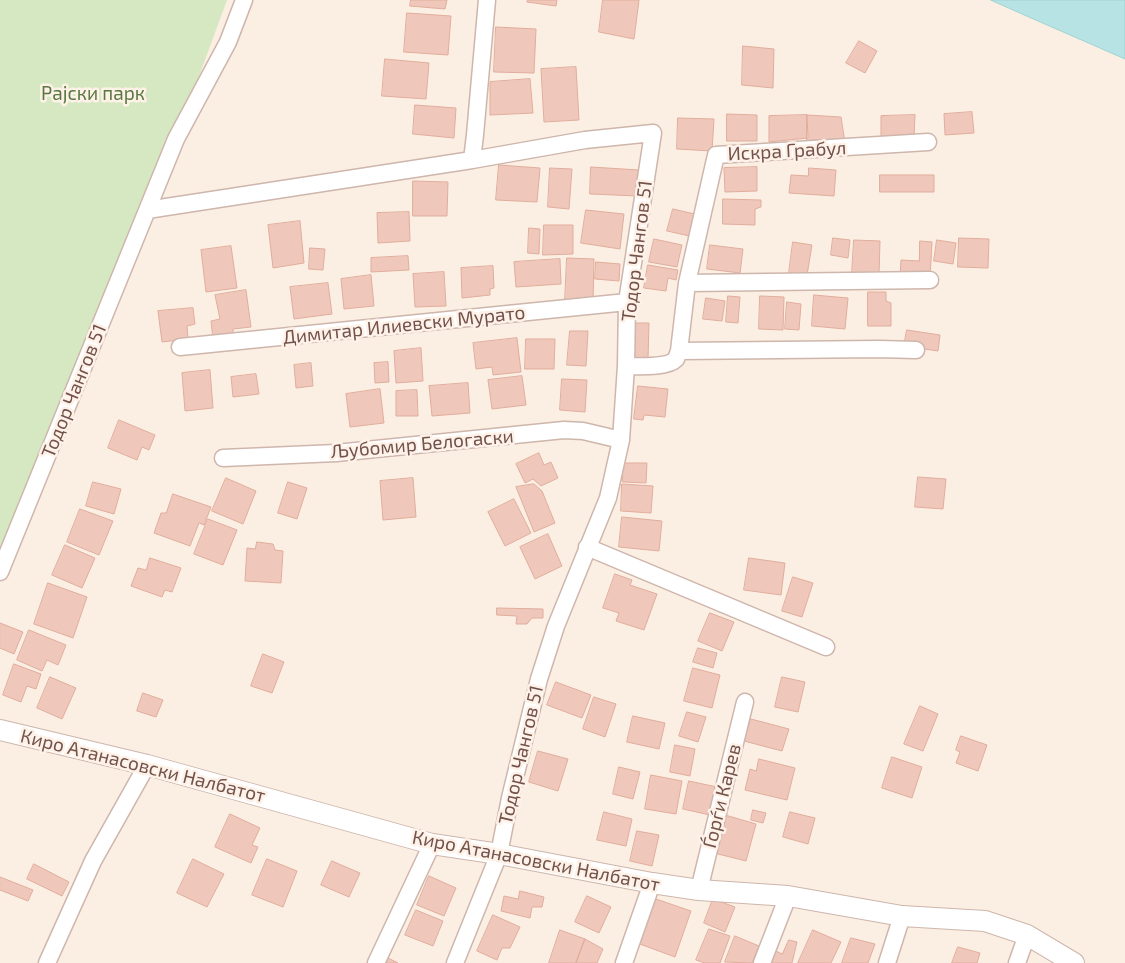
<!DOCTYPE html>
<meta charset="utf-8">
<style>
body{margin:0}
canvas{display:block;background:#fbeee2}
</style>
<canvas width="1125" height="963"></canvas>
<script>
const context = document.querySelector('canvas').getContext('2d');
context.lineJoin = 'round';
function fillPath(path, color) { context.fillStyle = color; context.fill(path, 'evenodd'); }
function trace(path, color, width, dash) { context.strokeStyle = color; context.lineWidth = width; context.lineCap = dash ? 'butt' : 'round'; context.setLineDash(dash || []); context.stroke(path); }
function drawText(font, color, halo, rows, align = 'center') {
  context.font = font + ' "Exo 2",sans-serif'; context.lineWidth = 5; context.setLineDash([]); context.textBaseline = 'middle'; context.strokeStyle = halo; context.fillStyle = color; for (const [text, x, y, turn = 0] of rows) {
    context.save(); context.translate(x, y); context.rotate((+turn || 0) * Math.PI / 180); context.textAlign = isNaN(turn) ? turn : align; if (halo) context.strokeText(text, 0, 0); context.fillText(text, 0, 0); context.restore();
  }
}
const green = new Path2D(`
 M0,0H227L176,139L0,554Z`);
const water = new Path2D(`
 M991,0H1125V59L1022,14Z`);
const building = new Path2D(`
 M411,0H447L445,9L410,6Z
 M528,0H557L556,6L527,2Z
 M603,0H639L634,39L599,32Z
 M407,13L451,16L448,55L404,52Z
 M496,27L536,29L534,73L494,72Z
 M859,41L877,51L865,73L846,63Z
 M743,46L774,49L773,88L742,85Z
 M385,59L429,63L426,99L382,96Z
 M576,67L579,120L544,122L541,69Z
 M530,79L533,113L490,115V82Z
 M415,105L456,108L454,138L413,134Z
 M972,112L974,133L945,135L944,114Z
 M727,114L757,115V141H727Z
 M807,115L808,138L769,142V116Z
 M807,115L841,117L845,143L807,145Z
 M915,115L914,137H881V116Z
 M678,118L714,119L712,151L677,149Z
 M499,165L540,168L537,202L496,200Z
 M591,167L639,170L638,196L590,194Z
 M757,167V191L725,192L724,168Z
 M550,168L572,169L569,209L548,207Z
 M809,168L836,170L834,196L789,193L791,175L808,176Z
 M880,175H934V192H880Z
 M413,181L448,182L447,216H413Z
 M723,199L761,200V207L755,209V225L723,224Z
 M673,209L699,215L694,237L667,231Z
 M586,210L624,214L620,249L581,243Z
 M409,212L410,241L378,243L377,213Z
 M300,221L304,263L273,268L268,225Z
 M544,225H573V254L543,255Z
 M529,228L540,229L539,254L528,253Z
 M833,238L850,240L848,258L831,255Z
 M959,238L989,239L988,268L958,267Z
 M654,239L682,245L677,267L649,262Z
 M854,240L880,241L879,276L852,274Z
 M937,240L956,243L953,264L934,261Z
 M920,241L932,242L930,278L900,276L901,260L919,261Z
 M793,242L812,245L807,275L789,273Z
 M710,245L743,249L740,273L707,269Z
 M231,246L237,288L206,292L201,250Z
 M310,248L325,249L323,270L309,269Z
 M408,256L409,270L371,272V258Z
 M567,258L594,259L593,302L565,301Z
 M560,259L561,284L516,287L514,262Z
 M596,262L620,264L619,281L595,279Z
 M648,265L678,270L676,280L668,278L666,291L644,288Z
 M493,266L494,288L490,289V295L462,298L461,268Z
 M444,272L446,306L415,307L413,274Z
 M371,275L374,306L344,309L341,279Z
 M328,283L332,314L294,319L290,287Z
 M246,290L251,327L233,329V337L213,339L211,321L220,319L215,295Z
 M868,292H886V301L891,303V326H868Z
 M814,295L848,298L845,329L812,326Z
 M728,296L740,297L738,323L726,322Z
 M760,296L784,297L783,330L759,329Z
 M706,298L725,301L722,321L703,319Z
 M787,302L801,304L799,330L785,329Z
 M193,308L195,324L187,326L188,339L162,342L158,311Z
 M635,323H649L648,360H634Z
 M907,330L940,335L938,351L904,346Z
 M570,331H588L586,366L567,365Z
 M517,338L521,372L493,375L492,367L476,369L473,343Z
 M526,339H555L554,369H525Z
 M421,348L423,381L396,383L394,351Z
 M388,362L389,382L375,383L374,363Z
 M311,363L313,386L296,388L294,365Z
 M210,370L213,408L185,411L182,373Z
 M256,374L259,394L233,397L231,377Z
 M522,376L526,405L492,409L488,380Z
 M562,379L587,380L585,412L560,410Z
 M468,383L470,413L432,416L429,386Z
 M638,386L668,389L665,417L644,415L643,420L634,419Z
 M380,389L384,423L350,427L346,394Z
 M417,390L418,416H396V391Z
 M119,420L155,435L149,450L142,447L137,460L108,448Z
 M539,453L544,465L551,462L558,478L541,486L533,479L525,483L516,464Z
 M623,463H647L646,483L623,482Z
 M918,477L946,479L943,509L915,507Z
 M226,478L256,491L243,524L212,511Z
 M413,478L416,517L383,520L380,481Z
 M93,482L121,489L114,514L86,506Z
 M288,482L307,488L297,519L278,513Z
 M534,484L542,491L555,523L534,532L516,487Z
 M622,484L653,486L651,513L621,511Z
 M173,494L211,507L204,525L199,523L190,546L154,533L161,513H166Z
 M514,499L531,533L505,546L488,512Z
 M80,509L113,521L99,555L67,542Z
 M622,517L662,521L659,551L619,547Z
 M208,519L237,530L223,565L194,554Z
 M548,534L562,566L535,579L520,547Z
 M257,542L273,544L275,550L283,551L281,583L245,581L247,548L255,549Z
 M65,545L95,558L82,588L52,575Z
 M150,558L181,568L172,592L165,590L162,597L131,586L138,568L146,570Z
 M749,558L785,563L781,595L744,590Z
 M615,574L632,580L630,585L657,594L644,630L616,621L619,613L603,608Z
 M793,577L813,583L802,617L782,611Z
 M48,583L87,597L73,638L34,624Z
 M497,608L543,609V618H532L527,624H516L517,616L497,615Z
 M710,613L734,622L722,651L698,641Z
 M0,623L23,632L14,654L0,648Z
 M29,630L66,645L58,665L47,660L42,671L17,660Z
 M698,648L717,653L713,668L693,662Z
 M263,654L284,662L272,693L251,686Z
 M14,664L41,674L36,689L27,686L21,702L3,695Z
 M693,668L720,675L712,708L684,701Z
 M50,677L76,688L62,719L37,708Z
 M782,677L805,682L798,712L775,707Z
 M556,682L591,695L582,718L547,705Z
 M143,693L163,700L156,717L137,711Z
 M594,697L616,704L605,737L583,729Z
 M920,706L938,714L923,751L904,744Z
 M687,712L706,717L698,742L679,736Z
 M633,716L665,723L659,749L627,742Z
 M751,719L789,729L782,751L744,741Z
 M961,736L987,745L978,771L956,763L960,752L956,750Z
 M675,745L695,749L690,776L670,772Z
 M538,751L568,759L558,791L529,782Z
 M892,757L922,767L912,798L882,788Z
 M759,759L795,768L787,800L745,790L750,769L756,771Z
 M619,767L640,772L633,799L613,794Z
 M651,775L682,781L676,814L645,809Z
 M689,781L717,787L710,815L683,809Z
 M753,810L766,813L763,823L751,820Z
 M604,812L632,819L626,846L597,840Z
 M790,812L815,818L808,844L783,837Z
 M230,814L260,828L252,845L258,847L251,863L215,847Z
 M725,815L756,824L746,861L714,853Z
 M637,831L659,835L652,866L630,861Z
 M193,859L224,874L207,907L177,893Z
 M267,859L297,871L283,907L252,895Z
 M332,861L360,873L349,897L321,885Z
 M34,864L69,882L62,896L27,879Z
 M429,876L456,888L444,916L417,905Z
 M0,877L33,890L28,901L0,890Z
 M520,891L544,897L542,907H532L530,918L501,911L504,896L518,899Z
 M587,896L611,907L599,933L575,922Z
 M653,898L691,911L675,957L637,943Z
 M713,899L735,907L725,932L704,923Z
 M416,910L443,921L433,946L405,935Z
 M493,915L520,927L510,948H502L497,960L477,951Z
 M709,929L730,936L720,963H705L696,960Z
 M560,930L585,939L576,963H549Z
 M813,930L841,942L831,963H798Z
 M735,936L759,946L752,963L725,962Z
 M851,938L875,944L868,963H842Z
 M585,939L603,949L597,963H576Z
 M789,940L797,942L792,963H768L772,949L782,954Z
 M958,947L980,953L977,963H952Z
 M388,958L398,963H385Z`);
const minor = new Path2D(`
 M147,210L472,160
 M687,283L930,280
 M180,347L627,302
 M679,351L879,349L916,350
 M626,366C638,366 668,368 676,359C677,357 678,353 679,351L687,283L716,155L928,142
 M223,458L336,453L564,430L583,431L621,440
 M587,547L826,647
 M0,572L176,139L228,42L244,0
 M699,890L745,702
 M47,963L93,861L147,765
 M376,963L432,844
 M455,963L499,854L510,798L539,679L556,626L608,498L621,440L626,366L627,302L653,133L585,140L472,160L475,135L487,0
 M624,963L652,883
 M762,963L788,896
 M887,963L902,916
 M1017,963L1027,935`);
const tertiary = new Path2D(`
 M0,730L147,765L432,844L499,854L652,883L699,890L788,896L902,916L985,921L1027,935L1074,963`);
const parkNames = [
 ["Рајски парк",93,94]
];
const streetNames = [
 ["Искра Грабул",787,151,-3],
 ["Тодор Чангов 51",637,251,-83],
 ["Димитар Илиевски Мурато",404,325,-6],
 ["Тодор Чангов 51",74,391,-68],
 ["Љубомир Белогаски",422,444,-5],
 ["Тодор Чангов 51",521,755,-77],
 ["Киро Атанасовски Налбатот",143,766,14],
 ["Ѓорѓи Карев",722,796,-76],
 ["Киро Атанасовски Налбатот",536,861,11]
];
fillPath(green, '#d6e8c1');
fillPath(water, '#b8e3e4');
trace(water, '#9ed4d5', 1);
fillPath(building, '#efc8bb');
trace(building, '#e1ad9c', 1);
trace(minor, '#ceb6ac', 19);
trace(tertiary, '#ceb6ac', 22);
trace(minor, '#fff', 16);
trace(tertiary, '#fff', 20);
drawText('19px', '#597842', '#fef2e8', parkNames);
drawText('19px', '#72524a', '#fef2e8', streetNames);
</script>
